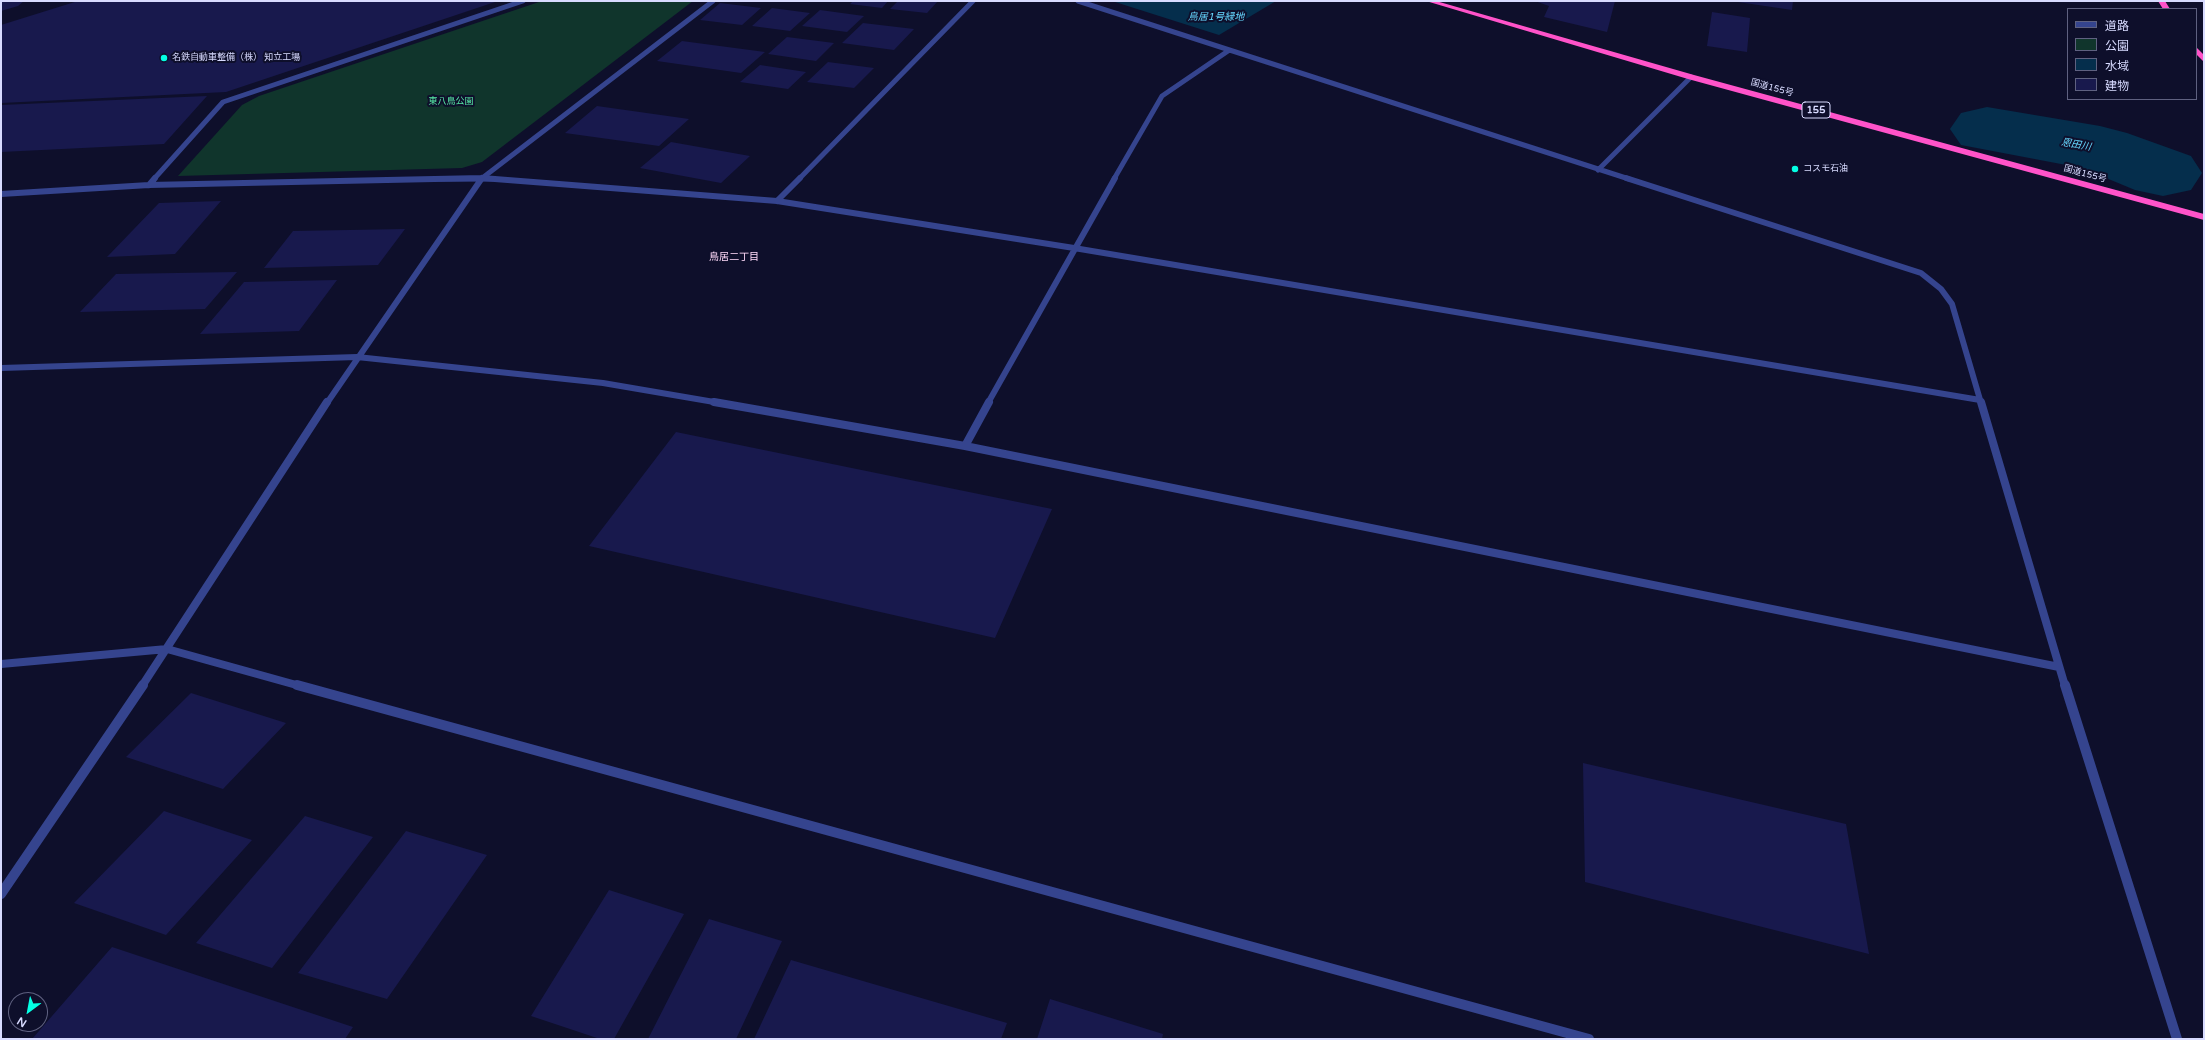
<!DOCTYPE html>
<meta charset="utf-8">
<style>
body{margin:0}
#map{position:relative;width:2205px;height:1040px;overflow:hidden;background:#0e0f2b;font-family:"Varela Round","Noto Sans JP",sans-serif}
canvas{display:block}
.frame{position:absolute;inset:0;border:2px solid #d8dbff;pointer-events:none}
.legend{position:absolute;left:2067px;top:8px;width:130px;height:92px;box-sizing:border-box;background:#0e0f2b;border:1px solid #5f6180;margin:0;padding:5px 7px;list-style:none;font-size:12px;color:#d8dbff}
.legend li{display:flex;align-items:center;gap:8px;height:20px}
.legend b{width:20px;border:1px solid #5f6180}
.north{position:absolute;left:8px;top:992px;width:40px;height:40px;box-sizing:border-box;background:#0e0f2b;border:1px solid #5f6180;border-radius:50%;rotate:212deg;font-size:11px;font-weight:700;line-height:16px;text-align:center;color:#d8dbff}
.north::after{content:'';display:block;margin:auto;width:14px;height:18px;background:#04ffe4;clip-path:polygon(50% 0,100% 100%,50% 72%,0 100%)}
</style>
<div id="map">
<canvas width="2205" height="1040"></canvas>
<div class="frame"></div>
<ul class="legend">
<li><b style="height:5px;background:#35448e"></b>道路</li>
<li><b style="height:11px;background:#10352c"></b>公園</li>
<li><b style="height:11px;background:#052e4c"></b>水域</li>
<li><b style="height:11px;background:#18194d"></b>建物</li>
</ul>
<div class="north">N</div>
</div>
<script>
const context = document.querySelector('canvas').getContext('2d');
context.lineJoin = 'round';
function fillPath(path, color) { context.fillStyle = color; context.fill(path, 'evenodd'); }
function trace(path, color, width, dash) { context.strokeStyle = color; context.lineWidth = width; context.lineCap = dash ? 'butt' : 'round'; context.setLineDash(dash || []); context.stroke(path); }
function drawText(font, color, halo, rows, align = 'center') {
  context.font = font + ' "Varela Round","Noto Sans JP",sans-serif'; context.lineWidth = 4; context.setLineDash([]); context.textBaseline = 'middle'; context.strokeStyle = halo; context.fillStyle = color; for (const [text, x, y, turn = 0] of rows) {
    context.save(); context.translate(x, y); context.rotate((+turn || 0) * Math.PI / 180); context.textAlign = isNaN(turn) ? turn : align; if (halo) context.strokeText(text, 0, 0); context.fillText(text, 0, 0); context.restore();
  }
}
const green = new Path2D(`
 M542,1H693L482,162L462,168L178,176L242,105L259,96Z`);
const water = new Path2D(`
 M1112,1H1276L1219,35Z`);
const river = new Path2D(`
 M1987,107L2100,126L2127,133L2191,156L2202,173L2191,190L2163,196L2135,190L2082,168L1961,145L1950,129L1961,113Z`);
const building = new Path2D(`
 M1,1H24L18,6L1,11Z
 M78,1H498L226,92L1,103V25Z
 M853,1H888L882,8L850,4Z
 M898,1H938L927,13L890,9Z
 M1535,1H1615L1607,32L1544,17L1549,6Z
 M1738,1H1793L1792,10L1738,2Z
 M720,3L761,8L742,25L700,20Z
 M772,8L810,13L790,31L752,26Z
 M820,10L864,16L847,32L802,26Z
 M1712,12L1750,18L1747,52L1707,46Z
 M863,23L914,29L894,50L842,43Z
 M787,37L834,43L816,61L768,54Z
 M682,41L765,52L741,73L657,61Z
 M828,62L874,68L854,88L807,82Z
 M760,65L806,72L788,89L740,82Z
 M207,96L164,144L1,152V105Z
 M597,106L689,119L659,146L565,133Z
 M671,142L750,156L721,183L640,168Z
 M221,201L175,254L107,257L159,203Z
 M405,229L378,265L264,268L293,231Z
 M237,272L205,309L80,312L116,274Z
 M337,280L299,331L200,334L244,282Z
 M676,432L1052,509L995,638L589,546Z
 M191,693L286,723L223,789L126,757Z
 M1583,763L1846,824L1869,954L1585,882Z
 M164,811L252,840L166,935L74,903Z
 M305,816L373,837L272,968L196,943Z
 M406,831L487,855L387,999L298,973Z
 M609,890L684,914L614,1039H600L531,1016Z
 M709,919L782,941L736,1039H648Z
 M112,947L353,1027L345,1039H32Z
 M791,960L1007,1023L1001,1039H754Z
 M1050,999L1163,1034L1162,1039H1037Z`);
const streetFar3 = new Path2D(`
 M1078,1L1629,179
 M1598,170L1691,77
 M154,179L223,102L523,1
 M437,179H494
 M481,179L713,1
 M799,179L973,1
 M1114,179L1162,96L1228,51`);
const streetFar2 = new Path2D(`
 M1626,178L1921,273L1941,289L1952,304L1981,403
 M149,185L155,178
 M1,194L149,185L482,178L777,201L1074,248L1980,400
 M777,201L800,178
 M1,368L357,357L603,383L720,403
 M327,403L482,178
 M988,403L1115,178`);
const streetFar1 = new Path2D(`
 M714,402L965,446L2059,667
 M1981,402L2065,686
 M965,446L989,402
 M1,664L167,649L300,686
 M142,686L327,402`);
const street = new Path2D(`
 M297,685L1589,1039
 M2065,685L2177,1039
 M1,894L143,685`);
const highway = new Path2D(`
 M1426,1H1436L1694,75L2204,214V220L1688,79Z
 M2158,1H2165L2170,9H2163Z
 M2196,47L2204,55V62L2196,54Z`);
const markers = [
 [164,58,4,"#04ffe4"],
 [1795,169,4,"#04ffe4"]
];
const farPoinames = [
 ["名鉄自動車整備（株） 知立工場",172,58],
 ["コスモ石油",1803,169]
];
const farStreetnames = [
 ["国道155号",1772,88,15],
 ["国道155号",2085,174,15]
];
const farParknames = [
 ["東八鳥公園",451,102]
];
const farWaternames = [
 ["鳥居1号緑地",1216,17],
 ["恩田川",2076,145,10]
];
const shields = [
 [1816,110,28]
];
const shieldNames = [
 ["155",1816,110]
];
const farNeighbourhoodnames = [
 ["鳥居二丁目",734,257]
];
fillPath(green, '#10352c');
fillPath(water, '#052e4c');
fillPath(river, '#052e4c');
fillPath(building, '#18194d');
trace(streetFar3, '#35448e', 5);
trace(streetFar2, '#35448e', 6);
trace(streetFar1, '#35448e', 8);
trace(street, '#35448e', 10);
fillPath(highway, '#ff53c9');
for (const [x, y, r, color] of markers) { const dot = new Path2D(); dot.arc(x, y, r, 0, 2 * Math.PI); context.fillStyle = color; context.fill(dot); trace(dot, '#0e0f2b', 1.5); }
drawText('9px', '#d8dbff', '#0e0f2b', farPoinames, 'left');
drawText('9px', '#d8dbff', '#0e0f2b', farStreetnames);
drawText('9px', '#58eba7', '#0e0f2b', farParknames);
drawText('italic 10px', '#66d8ff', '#0e0f2b', farWaternames);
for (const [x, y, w] of shields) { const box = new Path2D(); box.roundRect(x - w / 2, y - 8, w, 16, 3); context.fillStyle = '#0e0f2b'; context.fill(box); trace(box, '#d8dbff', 1); }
drawText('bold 10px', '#d8dbff', null, shieldNames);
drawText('10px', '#ffdaf9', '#0e0f2b', farNeighbourhoodnames);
</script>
